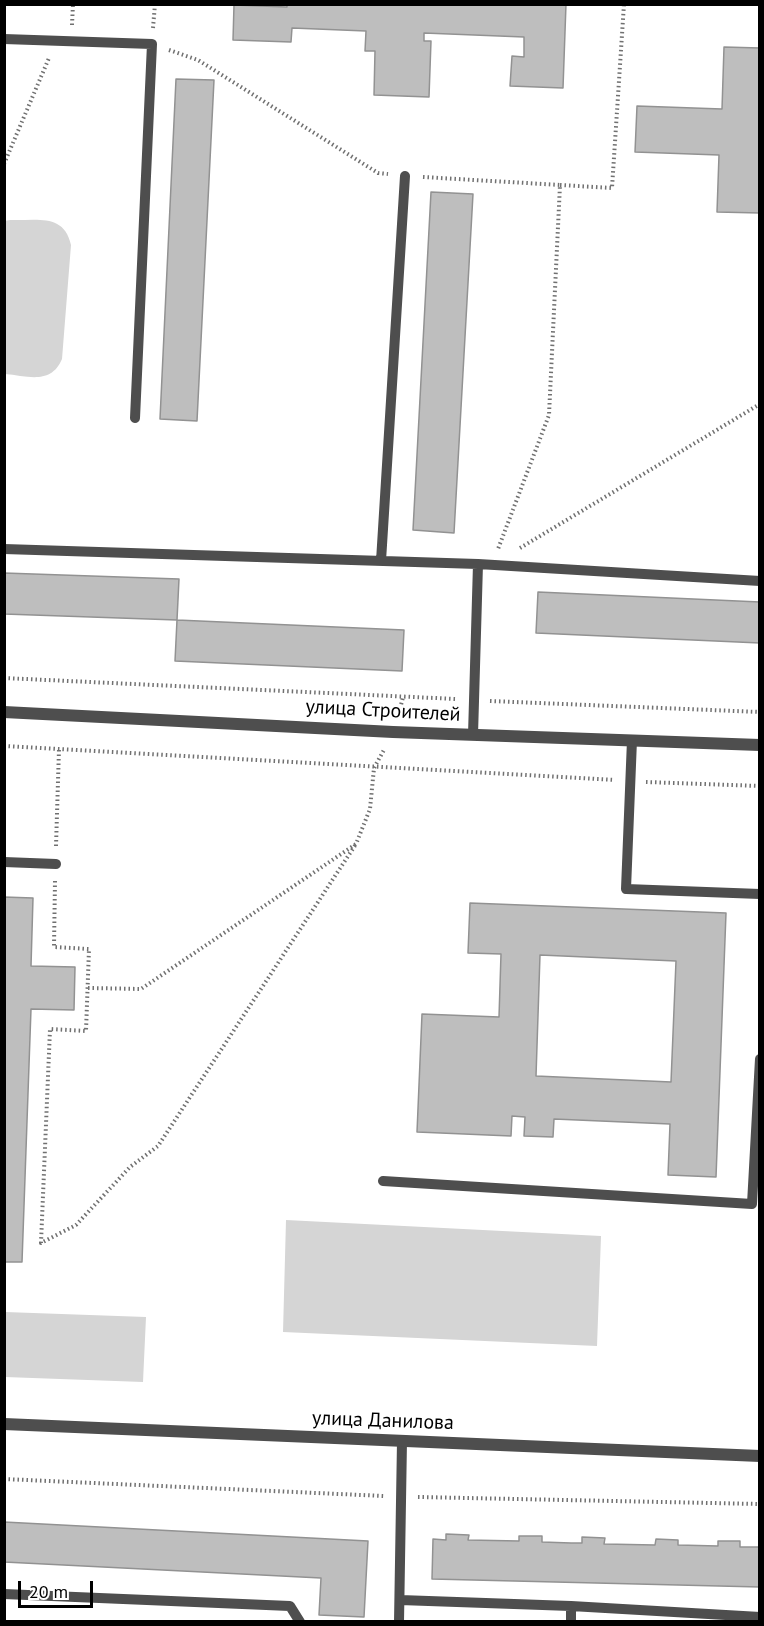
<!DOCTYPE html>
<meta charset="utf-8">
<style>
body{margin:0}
#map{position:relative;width:764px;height:1626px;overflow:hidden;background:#fff;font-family:"PT Sans",sans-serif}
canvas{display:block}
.frame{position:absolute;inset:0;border:6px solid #000;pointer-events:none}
.scale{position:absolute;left:18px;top:1581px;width:75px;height:27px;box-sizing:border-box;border:3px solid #000;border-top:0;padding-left:8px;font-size:18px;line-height:21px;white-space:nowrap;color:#000;-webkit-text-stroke:4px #fff;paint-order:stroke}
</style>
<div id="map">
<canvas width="764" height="1626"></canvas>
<div class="frame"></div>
<div class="scale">20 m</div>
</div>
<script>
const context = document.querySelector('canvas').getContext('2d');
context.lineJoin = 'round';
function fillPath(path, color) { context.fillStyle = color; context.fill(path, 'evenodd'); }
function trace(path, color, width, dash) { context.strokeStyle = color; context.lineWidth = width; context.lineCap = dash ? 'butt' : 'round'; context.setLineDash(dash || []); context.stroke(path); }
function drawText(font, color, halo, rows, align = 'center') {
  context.font = font + ' "PT Sans",sans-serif'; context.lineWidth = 4.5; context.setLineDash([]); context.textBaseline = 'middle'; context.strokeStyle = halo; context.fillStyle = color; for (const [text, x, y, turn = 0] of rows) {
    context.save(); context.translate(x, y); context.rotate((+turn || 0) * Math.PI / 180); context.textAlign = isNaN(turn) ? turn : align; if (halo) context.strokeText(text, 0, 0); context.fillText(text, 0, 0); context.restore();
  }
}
const green = new Path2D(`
 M10,220C37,221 64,213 71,245L62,359C51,385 28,376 5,374L4,221Z
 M286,1220L601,1236L597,1346L283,1332Z
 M5,1312L146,1317L143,1382L5,1377Z`);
const building = new Path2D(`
 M287,4H566L563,88L510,86L512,56L524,57V37L424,33V41H431L429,97L374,95L375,51H365L366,31L292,28L291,42L233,40L234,5L287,7Z
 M724,47L760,48V213L717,212L719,155L635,152L637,106L722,109Z
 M176,79L214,80L197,421L160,419Z
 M431,192L473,194L454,533L413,530Z
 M4,573L179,579L177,620L4,614Z
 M538,592L760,602V643L536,633Z
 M177,620L404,630L402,671L175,661Z
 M4,897L33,898L31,966L75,967L74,1010L31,1009L22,1262H4Z
 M470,903L726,913L716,1177L668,1175L670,1124L554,1119L553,1137L524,1136L525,1117L512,1116L511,1136L417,1132L422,1014L499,1017L501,954L468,953ZM540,955L676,961L671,1082L536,1076Z
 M4,1522L368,1541L364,1617L319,1615L321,1578L4,1562Z
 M446,1534L469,1535L468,1540L519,1541V1536H542V1542L571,1543H582V1537L605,1538L604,1544L655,1545L656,1539L678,1540V1545L718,1546V1541H740V1547H760V1587L432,1579L433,1539L446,1540Z`);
const path = new Path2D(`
 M72,25L73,4
 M153,28L155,4
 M169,50L198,60L378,173L388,174
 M4,164L49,58
 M423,177L560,185L549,415L498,549
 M560,185L612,188L624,4
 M520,548L760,404
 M4,678L456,699
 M490,701L760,712
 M399,713L403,697
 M4,746L615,780
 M646,782L760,786
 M56,846L59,749
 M55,881L54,947L89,949L86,1031L50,1029L41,1243L76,1225L130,1167L158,1146L356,844
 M88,988L141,989L356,844L370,809L374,768L385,748
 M4,1479L384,1496
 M418,1497L760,1504`);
const lane = new Path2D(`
 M4,39L152,44L135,418
 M4,549L478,564L473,735
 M381,561L405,176
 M478,564L760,581
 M632,740L626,889L760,894
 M4,862L56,864
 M383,1181L752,1204L760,1059
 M4,1594L290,1606L300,1622
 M400,1600L571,1606L760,1617
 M399,1622L402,1441
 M571,1622V1606`);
const street = new Path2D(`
 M4,712L393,732L760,745
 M4,1424L760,1456`);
const streetNames = [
 ["улица Строителей",383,711,3],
 ["улица Данилова",383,1421,2]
];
fillPath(green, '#d5d5d5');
fillPath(building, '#bebebe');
trace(building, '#929292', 1.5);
trace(path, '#707070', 4, [1.5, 3]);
trace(lane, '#4e4e4e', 10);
trace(street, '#4e4e4e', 12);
drawText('20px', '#000', '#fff', streetNames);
</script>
